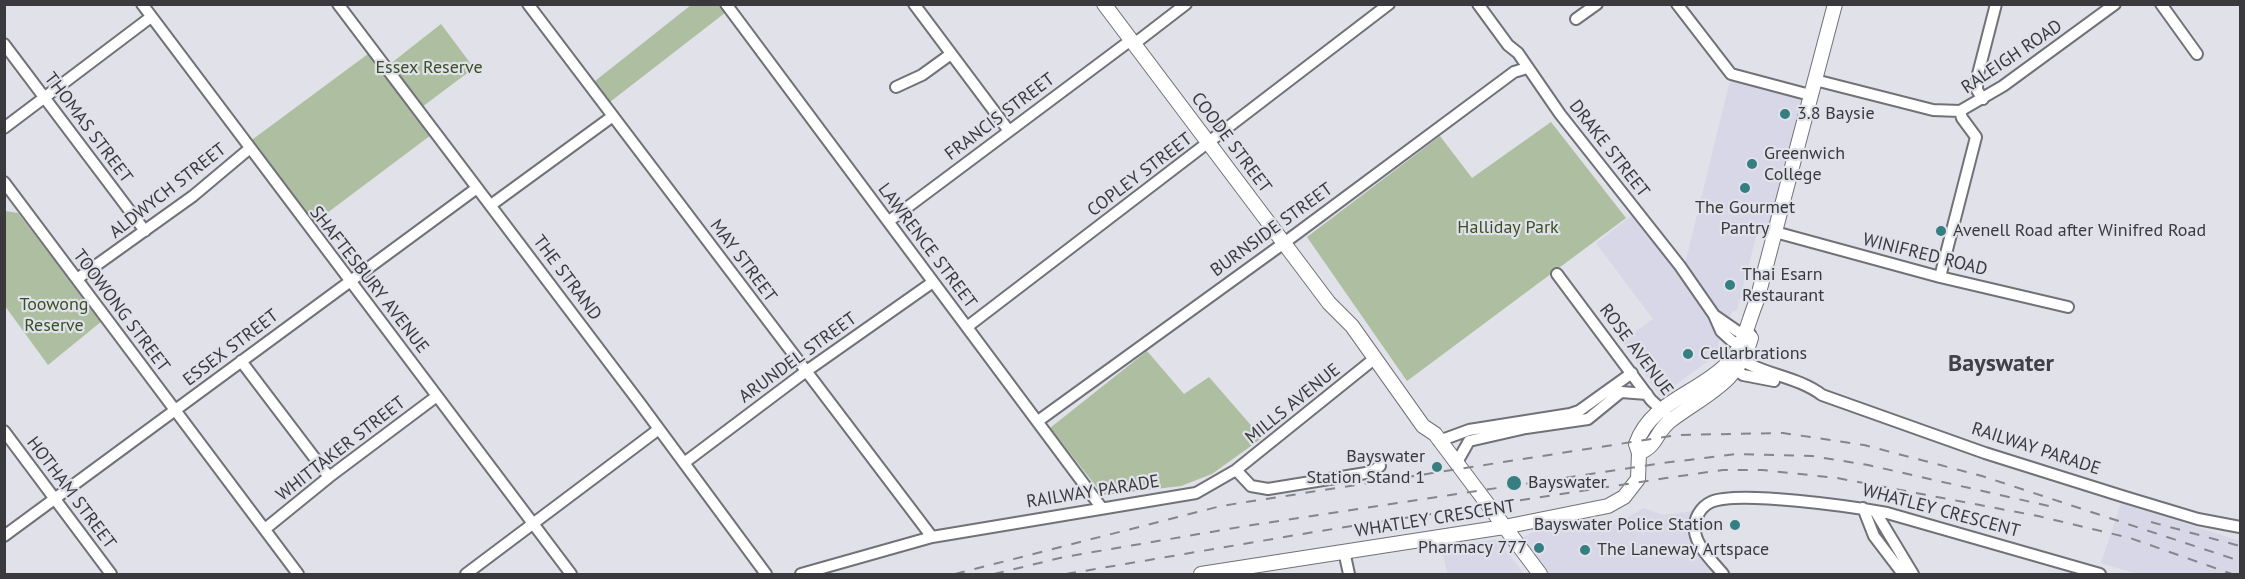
<!DOCTYPE html>
<style>
body{margin:0}
#map{position:relative;width:2245px;height:579px;overflow:hidden;background:#e0e1e9;font-family:"PT Sans",sans-serif}
canvas{display:block}
.frame{position:absolute;inset:0;border:6px solid #3a3a3e;pointer-events:none}
</style>
<div id="map">
<canvas width="2245" height="579"></canvas>
<div class="frame"></div>
</div>
<script>
const context = document.querySelector('canvas').getContext('2d');
context.lineJoin = 'round';
function fillPath(path, color) { context.fillStyle = color; context.fill(path, 'evenodd'); }
function trace(path, color, width, dash) { context.strokeStyle = color; context.lineWidth = width; context.lineCap = dash ? 'butt' : 'round'; context.setLineDash(dash || []); context.stroke(path); }
function drawText(font, color, halo, rows, align = 'center') {
  context.font = font + ' "PT Sans",sans-serif'; context.lineWidth = 4.5; context.setLineDash([]); context.textBaseline = 'middle'; context.strokeStyle = halo; context.fillStyle = color; for (const [text, x, y, turn = 0] of rows) {
    context.save(); context.translate(x, y); context.rotate((+turn || 0) * Math.PI / 180); context.textAlign = isNaN(turn) ? turn : align; if (halo) context.strokeText(text, 0, 0); context.fillText(text, 0, 0); context.restore();
  }
}
const built = new Path2D(`
 M1731,76L1809,97L1774,234L1757,233L1737,310L1732,312L1718,344L1722,351L1660,396L1622,341L1653,319L1596,243L1638,211L1680,266L1686,260Z
 M2121,503L2240,541V574H2138L2101,563Z
 M1644,508L1663,515L1701,510L1695,534L1716,566L1707,574H1545L1519,539L1534,532L1628,517Z
 M1497,539L1524,574H1447L1442,548Z`);
const green = new Path2D(`
 M691,5H726L730,9L606,105L590,85Z
 M441,24L474,68L418,110L435,132L307,228L245,145L372,51L385,68Z
 M1551,122L1626,218L1407,381L1307,237L1440,136L1472,178Z
 M5,211L18,213L102,321L48,365L5,306Z
 M1147,351L1184,394L1209,377L1262,438L1212,474L1181,486L1103,495L1050,428Z`);
const minor = new Path2D(`
 M142,4L571,574
 M338,4L639,402L766,574
 M528,4L932,537
 M726,4L1101,507
 M914,4L1009,131
 M1478,4L1508,45L1518,53L1560,114L1680,266L1714,315L1721,331L1732,341L1745,347
 M1677,4L1731,74L1810,95
 M2161,4L2197,54
 M1576,19L1597,4
 M4,44L145,231
 M1134,44L1186,4
 M1815,80L1933,110L1960,111L2003,86L2115,4
 M896,87L922,75L951,54
 M1983,99L1977,90V78L1996,4
 M4,128L151,17
 M4,182L298,574
 M491,205L613,116
 M889,221L1131,40
 M1775,232L1940,277L2068,307
 M1557,274L1651,400L1665,413
 M1940,277L1976,137L1962,118L1960,111
 M77,279L193,196L249,149
 M1714,315L1737,331L1750,334
 M967,327L1389,4
 M1736,357C1763,375 1797,376 1822,395L1985,453L2125,497L2198,519L2240,527
 M241,361L329,477
 M1730,366L1743,375L1774,381
 M1038,421L1284,243L1514,72L1527,68
 M4,431L111,574
 M1439,441L1469,430L1570,414L1579,411L1632,373
 M684,463L805,372L933,282
 M1456,464L1469,441L1526,428L1588,419L1621,392L1647,394
 M1236,470L1251,486L1268,489L1372,472L1380,466
 M1863,508L1874,536L1903,574
 M1875,511L1913,574
 M265,529L329,477L437,396
 M4,536L477,188
 M1344,551L1349,574
 M466,574L659,429
 M801,574L932,537L1196,493L1236,470L1369,363
 M1723,574C1714,563 1697,547 1695,532C1693,520 1700,507 1711,502C1738,490 1855,507 1887,513L2100,574`);
const major = new Path2D(`
 M1104,4L1329,303L1352,326L1423,426L1435,434L1540,574
 M1639,453C1659,444 1654,434 1670,421C1704,395 1739,383 1751,338
 M1201,574L1504,527L1608,506L1624,497L1638,479L1639,453L1636,444C1651,401 1698,394 1728,363C1744,347 1748,321 1757,300L1835,4`);
const rail = new Path2D(`
 M2151,522L2240,546
 M955,574L1221,506L1677,435L1783,433L1864,445L1982,476L2240,561
 M994,574L1064,557L1252,525L1663,463L1737,454L1812,456L1868,465L2053,507
 M1066,574L1320,531L1666,478L1723,470H1762L1837,478L2038,516L2130,538L2232,574`);
const markers = [
 [1785,114,6,"#357e81"],
 [1752,164,6,"#357e81"],
 [1745,188,6,"#357e81"],
 [1941,231,6,"#357e81"],
 [1730,285,6,"#357e81"],
 [1688,354,6,"#357e81"],
 [1437,467,6,"#357e81"],
 [1514,483,8,"#357e81"],
 [1735,525,6,"#357e81"],
 [1539,548,6,"#357e81"],
 [1585,550,6,"#357e81"]
];
const streetNames = [
 ["RALEIGH ROAD",2012,57,-34],
 ["FRANCIS STREET",1000,117,-37],
 ["THOMAS STREET",88,128,53],
 ["COODE STREET",1231,143,53],
 ["DRAKE STREET",1609,149,52],
 ["COPLEY STREET",1140,175,-37],
 ["ALDWYCH STREET",168,191,-38],
 ["BURNSIDE STREET",1272,230,-36],
 ["LAWRENCE STREET",927,246,53],
 ["WINIFRED ROAD",1925,255,14],
 ["MAY STREET",743,261,53],
 ["THE STRAND",567,278,53],
 ["SHAFTESBURY AVENUE",369,280,52],
 ["TOOWONG STREET",121,311,53],
 ["ESSEX STREET",231,348,-37],
 ["ROSE AVENUE",1636,350,53],
 ["ARUNDEL STREET",798,358,-36],
 ["MILLS AVENUE",1293,404,-39],
 ["WHITTAKER STREET",341,449,-38],
 ["RAILWAY PARADE",2036,449,18],
 ["RAILWAY PARADE",1093,492,-9],
 ["HOTHAM STREET",71,493,53],
 ["WHATLEY CRESCENT",1941,511,15],
 ["WHATLEY CRESCENT",1435,519,-9]
];
const parkNames = [
 ["Essex Reserve",429,68],
 ["Halliday Park",1508,228],
 ["Toowong",54,305],
 ["Reserve",54,326]
];
const poiNames = [
 ["3.8 Baysie",1797,114],
 ["Greenwich",1764,154],
 ["College",1764,175],
 ["The Gourmet",1745,208,"center"],
 ["Pantry",1745,229,"center"],
 ["Avenell Road after Winifred Road",1953,231],
 ["Thai Esarn",1742,275],
 ["Restaurant",1742,296],
 ["Cellarbrations",1700,354],
 ["Bayswater",1425,457,"right"],
 ["Station Stand 1",1425,478,"right"],
 ["Bayswater",1528,483],
 ["Bayswater Police Station",1723,525,"right"],
 ["Pharmacy 777",1527,548,"right"],
 ["The Laneway Artspace",1597,550]
];
const districtNames = [
 ["Bayswater",2001,364]
];
fillPath(built, '#d7d7e7');
fillPath(green, '#adbea1');
trace(minor, '#717178', 14);
trace(major, '#717178', 16);
trace(minor, '#fff', 10);
trace(major, '#fff', 14);
trace(rail, '#85868c', 2, [10, 10]);
for (const [x, y, r, color] of markers) { const dot = new Path2D(); dot.arc(x, y, r, 0, 2 * Math.PI); context.fillStyle = color; context.fill(dot); trace(dot, '#e0e1e9', 2); }
drawText('18px', '#3a3a3e', '#e0e1e9', streetNames);
drawText('18px', '#385024', '#e0e1e9', parkNames);
drawText('18px', '#3a3a3e', '#e0e1e9', poiNames, 'left');
drawText('bold 24px', '#404047', '#e0e1e9', districtNames);
</script>
